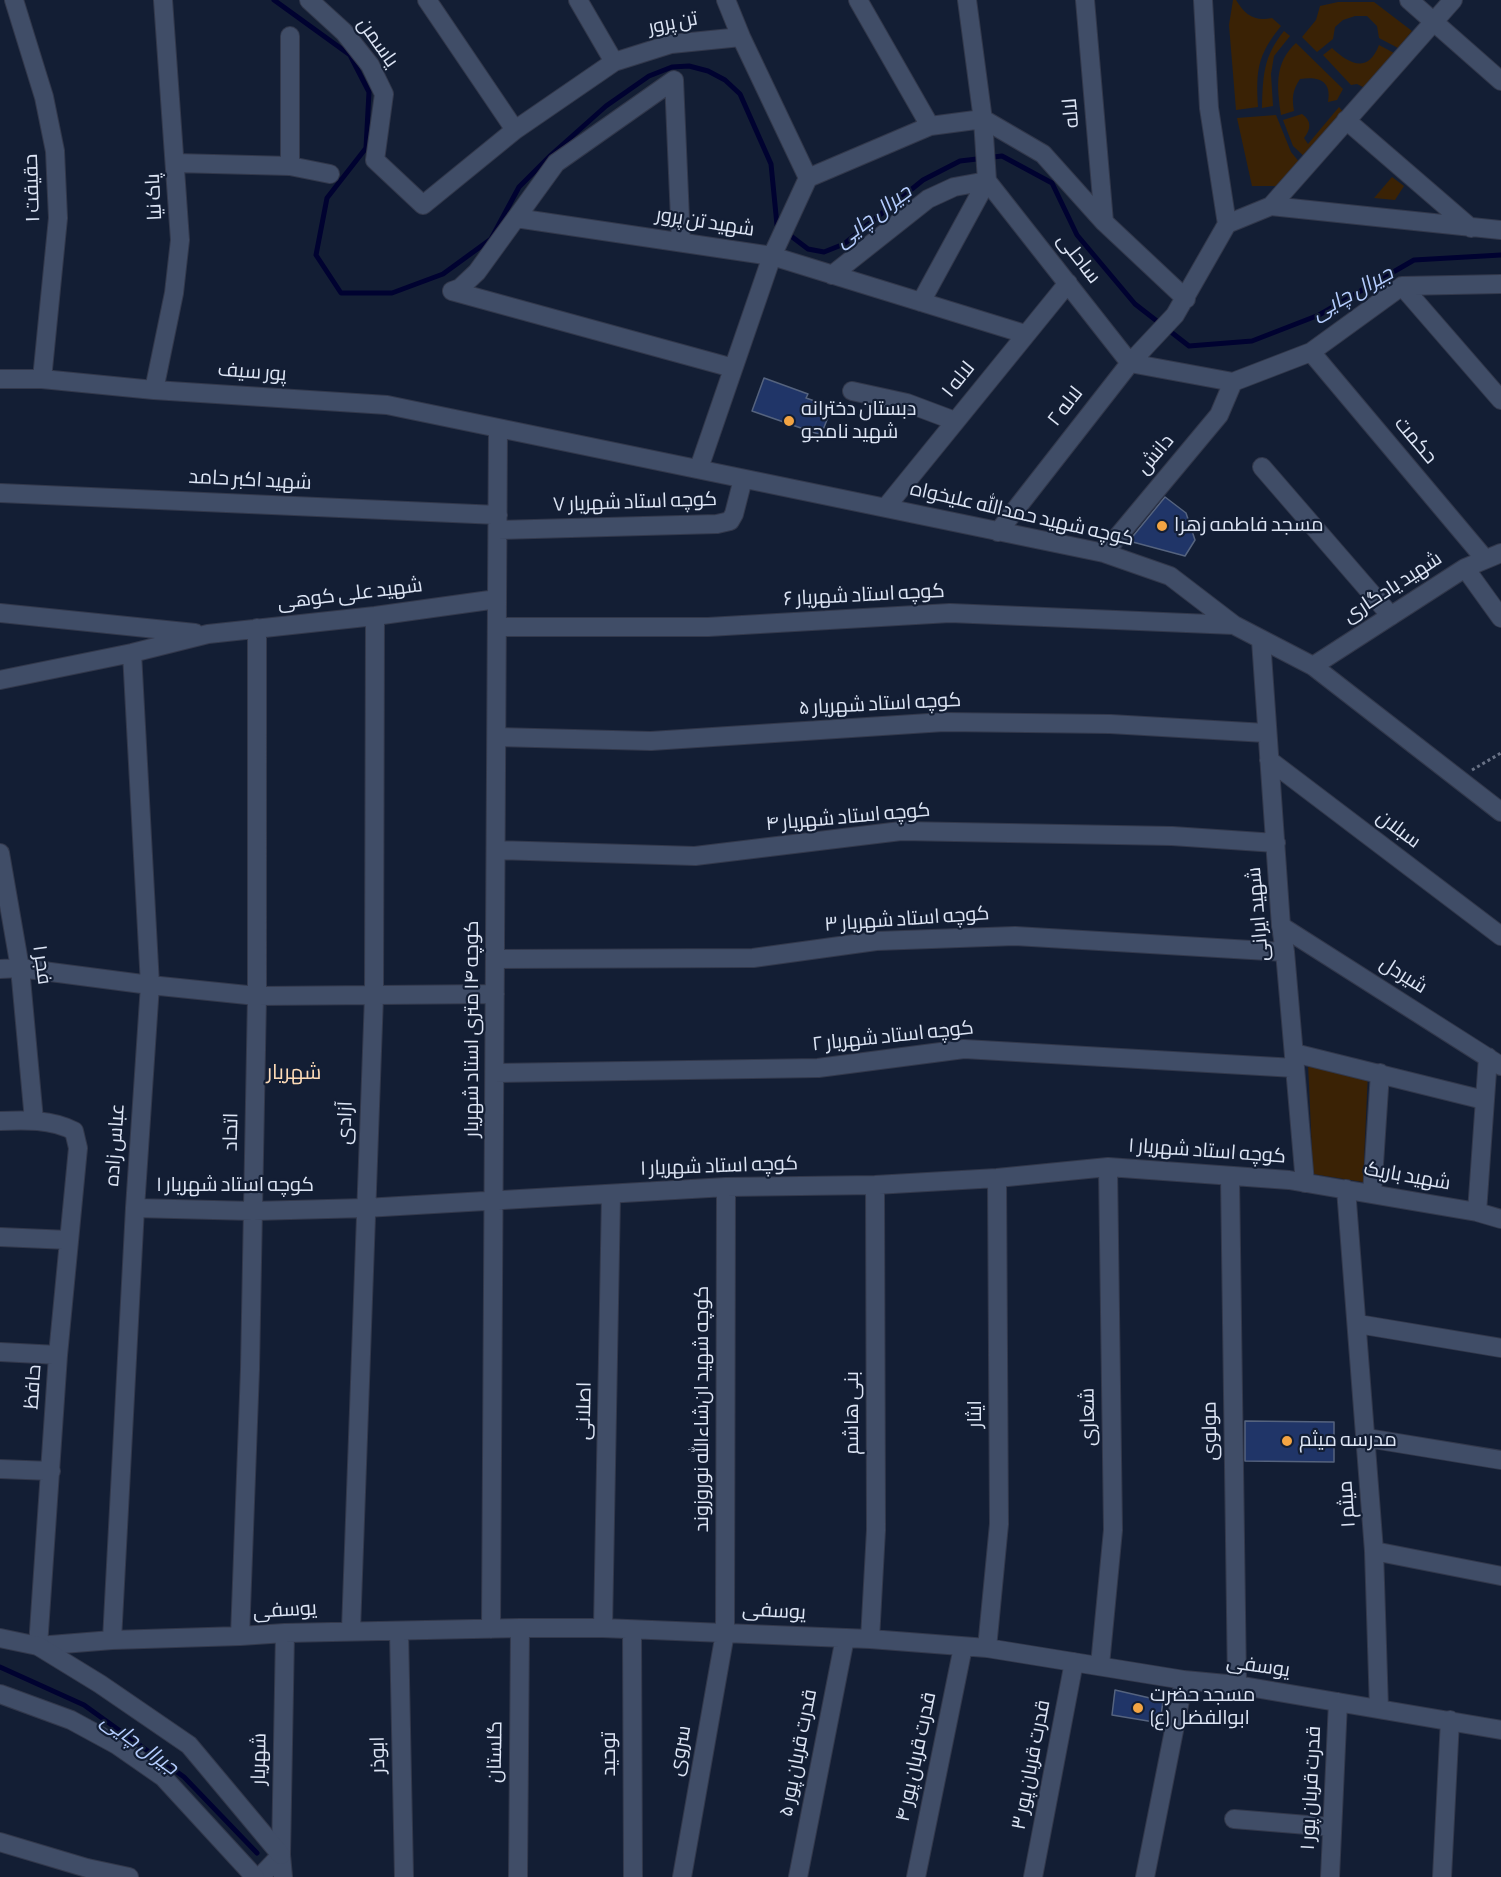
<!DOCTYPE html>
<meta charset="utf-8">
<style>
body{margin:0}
canvas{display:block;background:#131e34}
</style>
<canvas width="1501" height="1877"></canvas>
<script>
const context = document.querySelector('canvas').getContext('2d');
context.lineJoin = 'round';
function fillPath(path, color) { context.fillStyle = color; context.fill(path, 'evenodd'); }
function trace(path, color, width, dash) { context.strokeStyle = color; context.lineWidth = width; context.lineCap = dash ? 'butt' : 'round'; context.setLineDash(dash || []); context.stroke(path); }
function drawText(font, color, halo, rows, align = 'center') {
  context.font = font + ' "Sofia Sans Condensed",Cairo,sans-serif'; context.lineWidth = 4.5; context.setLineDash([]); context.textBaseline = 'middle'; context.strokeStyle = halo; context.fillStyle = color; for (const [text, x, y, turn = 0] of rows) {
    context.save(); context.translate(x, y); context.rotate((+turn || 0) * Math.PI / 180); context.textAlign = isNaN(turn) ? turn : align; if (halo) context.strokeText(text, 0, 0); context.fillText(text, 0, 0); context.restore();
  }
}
const green = new Path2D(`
 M1233,0H1236C1245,15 1255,22 1272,18L1281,26C1257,56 1256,70 1258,107L1236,110L1229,25Z
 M1338,2H1374L1412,31L1398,48L1379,38L1377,26L1367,16H1355L1343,20L1335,27L1333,39L1317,52L1302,37L1316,20L1320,6Z
 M1284,31L1290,36L1274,56L1271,74L1273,106L1262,108C1263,76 1263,57 1284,31Z
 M1296,43L1343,89L1337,100L1328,102C1332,81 1319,76 1300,79C1292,91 1292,98 1294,111L1281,115C1277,87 1274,63 1296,43Z
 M1379,45L1394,53L1365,88L1357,84L1351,85L1323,55L1332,48C1349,64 1368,74 1379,45Z
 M1339,107L1345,114L1306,158L1293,146L1283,120L1302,114C1312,121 1311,129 1304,138L1308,144Z
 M1276,115L1291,152L1300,163L1281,186H1252L1237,118Z
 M1392,177L1404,186L1395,200L1374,198Z
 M1308,1063L1368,1072L1363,1182L1313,1174Z`);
const stream = new Path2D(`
 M274,0L350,55L369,92L366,148L327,198L316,255L341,293H392L443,274L491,239L519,187L551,155L606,106L649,76L672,67L689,66L708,71L725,80L740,94L771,164L777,225L780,227
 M787,233L808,249L824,252L844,244L923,180L960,161L1002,156L1052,183L1077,235L1135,304L1189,346L1252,341L1319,315L1414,260L1501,255
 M0,1667L84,1705L184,1777L257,1853`);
const building = new Path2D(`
 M764,378L808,394L806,398L832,407L821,435L752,411Z
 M1165,497L1186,513L1195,540L1185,556L1129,541Z
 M1245,1421L1334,1422V1462L1245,1461Z
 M1115,1690L1163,1701L1160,1723L1112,1715Z`);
const path = new Path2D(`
 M1472,770L1501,753`);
const minor = new Path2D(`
 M14,0L44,97L55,151L58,218L42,379
 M309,0L344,32L370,65L384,94L375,160L423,205L515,130L614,62L671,44L741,37L808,178L930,126L983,119
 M427,0L515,130
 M578,0L614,62
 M726,0L741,37
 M858,0L930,126
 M1085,0L1104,222
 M1203,0L1209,108L1227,224L1271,206L1453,0
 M1409,0L1501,81
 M983,119L1043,154L1104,222L1186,299
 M1346,120L1471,228
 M175,163L290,166V36
 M290,166L330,174
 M808,178L772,256L1025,334
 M1271,206L1501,230
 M516,218L772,256L699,468
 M832,275L928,199L954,187L987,181L1130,363L1233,382L1311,352L1402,286L1501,284
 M1402,286L1501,400
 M452,291L460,288L477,272L556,163L674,80L681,242
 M452,291L733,368
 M921,302L987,181L983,120L967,0
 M1311,352L1485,559
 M0,379H42L154,390L387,405L1104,553L1170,576L1234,625L1313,666L1501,812
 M154,390L174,293L180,240L163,0
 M852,391L907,403L955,421
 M1262,467L1391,616
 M0,493L498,515
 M886,507L1068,283
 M498,530L717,524L730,521L734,514L743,479
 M998,532L1130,363L1175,315L1227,224
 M1104,553L1219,415L1233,382
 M1465,568L1501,618
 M0,613L195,633
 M498,627H708L950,613L1234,625
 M1261,640L1281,926L1285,952L1305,1183
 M1313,666L1465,568L1501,553
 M0,680L132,653L208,634L375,616L497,599
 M497,737L651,741L944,722L1110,724L1266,733
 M1269,760L1501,936
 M496,850L695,856L901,831L1172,836L1276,843
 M0,853L20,968L34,1120
 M1281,926L1501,1066
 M495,959L753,958L876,941L1015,936L1285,952
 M0,969L20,968L150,985L257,996L495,994
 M1294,1053L1484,1100
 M495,1073L818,1068L964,1049L1295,1068
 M0,1121C25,1120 51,1119 74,1131L78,1148L58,1355L38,1646L112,1640L240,1636L285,1633L520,1628H603L870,1639L987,1648L1184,1680L1237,1685L1501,1730
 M1230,1176L1237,1685
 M1346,1189L1374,1551L1379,1709
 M1372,1194L1380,1073
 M135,1208L253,1211L365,1208L726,1187L875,1185L997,1178L1108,1167L1289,1180L1477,1212L1501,1219
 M1477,1212L1488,1057
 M0,1237L69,1240
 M1358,1324L1501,1348
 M0,1352L58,1355
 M1367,1438L1501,1460
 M0,1469L51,1471
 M1374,1551L1501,1576
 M603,1628L611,1195
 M491,1629L498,429
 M351,1630L374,996L375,616
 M632,1630L633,1877
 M399,1631L404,1877
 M240,1636L250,1369L257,996V628
 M870,1639L876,1530L875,1185
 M112,1640L135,1208L150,985L132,653
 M987,1648L999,1524L997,1178
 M1100,1665L1113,1530L1108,1167
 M1234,1819L1332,1827
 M0,1842L87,1868L129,1877
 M260,1877L281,1855
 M283,1877L281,1855L285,1633
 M518,1877L520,1628
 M682,1877L725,1633L726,1187
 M798,1877L845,1638
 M916,1877L963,1647
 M1033,1877L1074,1662
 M1145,1877L1184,1680
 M1330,1877L1338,1702
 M1442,1877L1450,1720`);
const tertiary = new Path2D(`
 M0,1638L38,1646L100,1684L189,1745L281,1855
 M0,1694L71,1720L117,1745L163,1777L255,1877`);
const markers = [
 [789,421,6,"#f3a443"],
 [1162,526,6,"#f3a443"],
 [1287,1441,6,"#f3a443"],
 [1138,1708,6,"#f3a443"]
];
const streetNames = [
 ["تن پرور",673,24,-11],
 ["یاسمن",377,43,55],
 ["لاله",1072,113,-95],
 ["حقیقت ۱",33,188,-92],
 ["پاک نیا",155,197,-93],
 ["شهید تن پرور",705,223,9],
 ["ساحلی",1078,259,52],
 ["پور سیف",252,373,4],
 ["لاله ۱",959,380,-51],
 ["لاله ۲",1066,407,-52],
 ["حکمت",1415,441,50],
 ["دانش",1156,455,-50],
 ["شهید اکبر حامد",250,481,3],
 ["کوچه استاد شهریار ۷",635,503,-2],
 ["کوچه شهید حمدالله علیخواه",1022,515,13],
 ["شهید یادگاری",1393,588,-33],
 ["شهید علی کوهی",350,595,-7],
 ["کوچه استاد شهریار ۶",864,596,-3],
 ["کوچه استاد شهریار ۵",880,705,-3],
 ["کوچه استاد شهریار ۴",848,818,-5],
 ["سبلان",1398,830,37],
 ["شهید ایرانی",1259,914,-95],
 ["کوچه استاد شهریار ۳",907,920,-4],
 ["فجر ۱",41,965,82],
 ["شیردل",1403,976,32],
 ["کوچه ۱۴ متری استاد شهریار",473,1029,-90],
 ["کوچه استاد شهریار ۲",893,1037,-6],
 ["آزادی",346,1123,-88],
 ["اتحاد",232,1132,-89],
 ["عباس زاده",116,1145,-86],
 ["کوچه استاد شهریار ۱",1207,1152,4],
 ["کوچه استاد شهریار ۱",719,1167,-2],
 ["شهید باریک",1407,1177,10],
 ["کوچه استاد شهریار ۱",235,1186],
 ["حافظ",34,1387,-86],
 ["کوچه شهید ان‌شاءالله نوروزوند",703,1409,-90],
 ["اصلانی",585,1411,-89],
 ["بنی هاشم",853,1413,-90],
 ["ایثار",976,1414,-90],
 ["شعاری",1089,1417,-91],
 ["مولوی",1211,1431,-91],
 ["میثم ۱",1348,1504,-94],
 ["یوسفی",285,1611,-3],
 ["یوسفی",774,1612,3],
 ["یوسفی",1258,1667,8],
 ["سروی",681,1751,-80],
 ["گلستان",496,1752,-89],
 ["قدرت قربان پور ۵",799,1753,-79],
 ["توحید",610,1754,-90],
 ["ابوذر",379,1755,-91],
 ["قدرت قربان پور ۴",917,1757,-78],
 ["شهریار",260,1759,-89],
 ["قدرت قربان پور ۳",1032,1765,-79],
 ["قدرت قربان پور ۱",1312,1788,-87]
];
const poiNames = [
 ["دبستان دخترانه",801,410],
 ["شهید نامجو",801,433],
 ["مسجد فاطمه زهرا",1174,526],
 ["مدرسه میثم",1299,1441],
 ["مسجد حضرت",1150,1696],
 ["ابوالفضل (ع)",1150,1719]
];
const waterNames = [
 ["جیرال چایی",874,217,-37],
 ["جیرال چایی",1353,294,-29],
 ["جیرال چایی",139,1745,36]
];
const neighbourhoodNames = [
 ["شهریار",294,1074]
];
fillPath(green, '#3a2205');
trace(stream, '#000230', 5);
fillPath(building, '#203568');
trace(building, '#55637e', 1.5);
trace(minor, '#32384b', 20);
trace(tertiary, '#32384b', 20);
trace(path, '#697286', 3, [3, 3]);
trace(minor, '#404d67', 18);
trace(tertiary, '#404d67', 18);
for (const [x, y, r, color] of markers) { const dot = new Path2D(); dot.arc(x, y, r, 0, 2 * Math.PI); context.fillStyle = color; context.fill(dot); trace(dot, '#131e34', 2); }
drawText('20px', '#dce4f4', '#131e34', streetNames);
drawText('20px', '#dce4f4', '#131e34', poiNames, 'left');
drawText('italic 21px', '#b5cdfe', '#131e34', waterNames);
drawText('21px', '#fddbb7', '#131e34', neighbourhoodNames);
</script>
